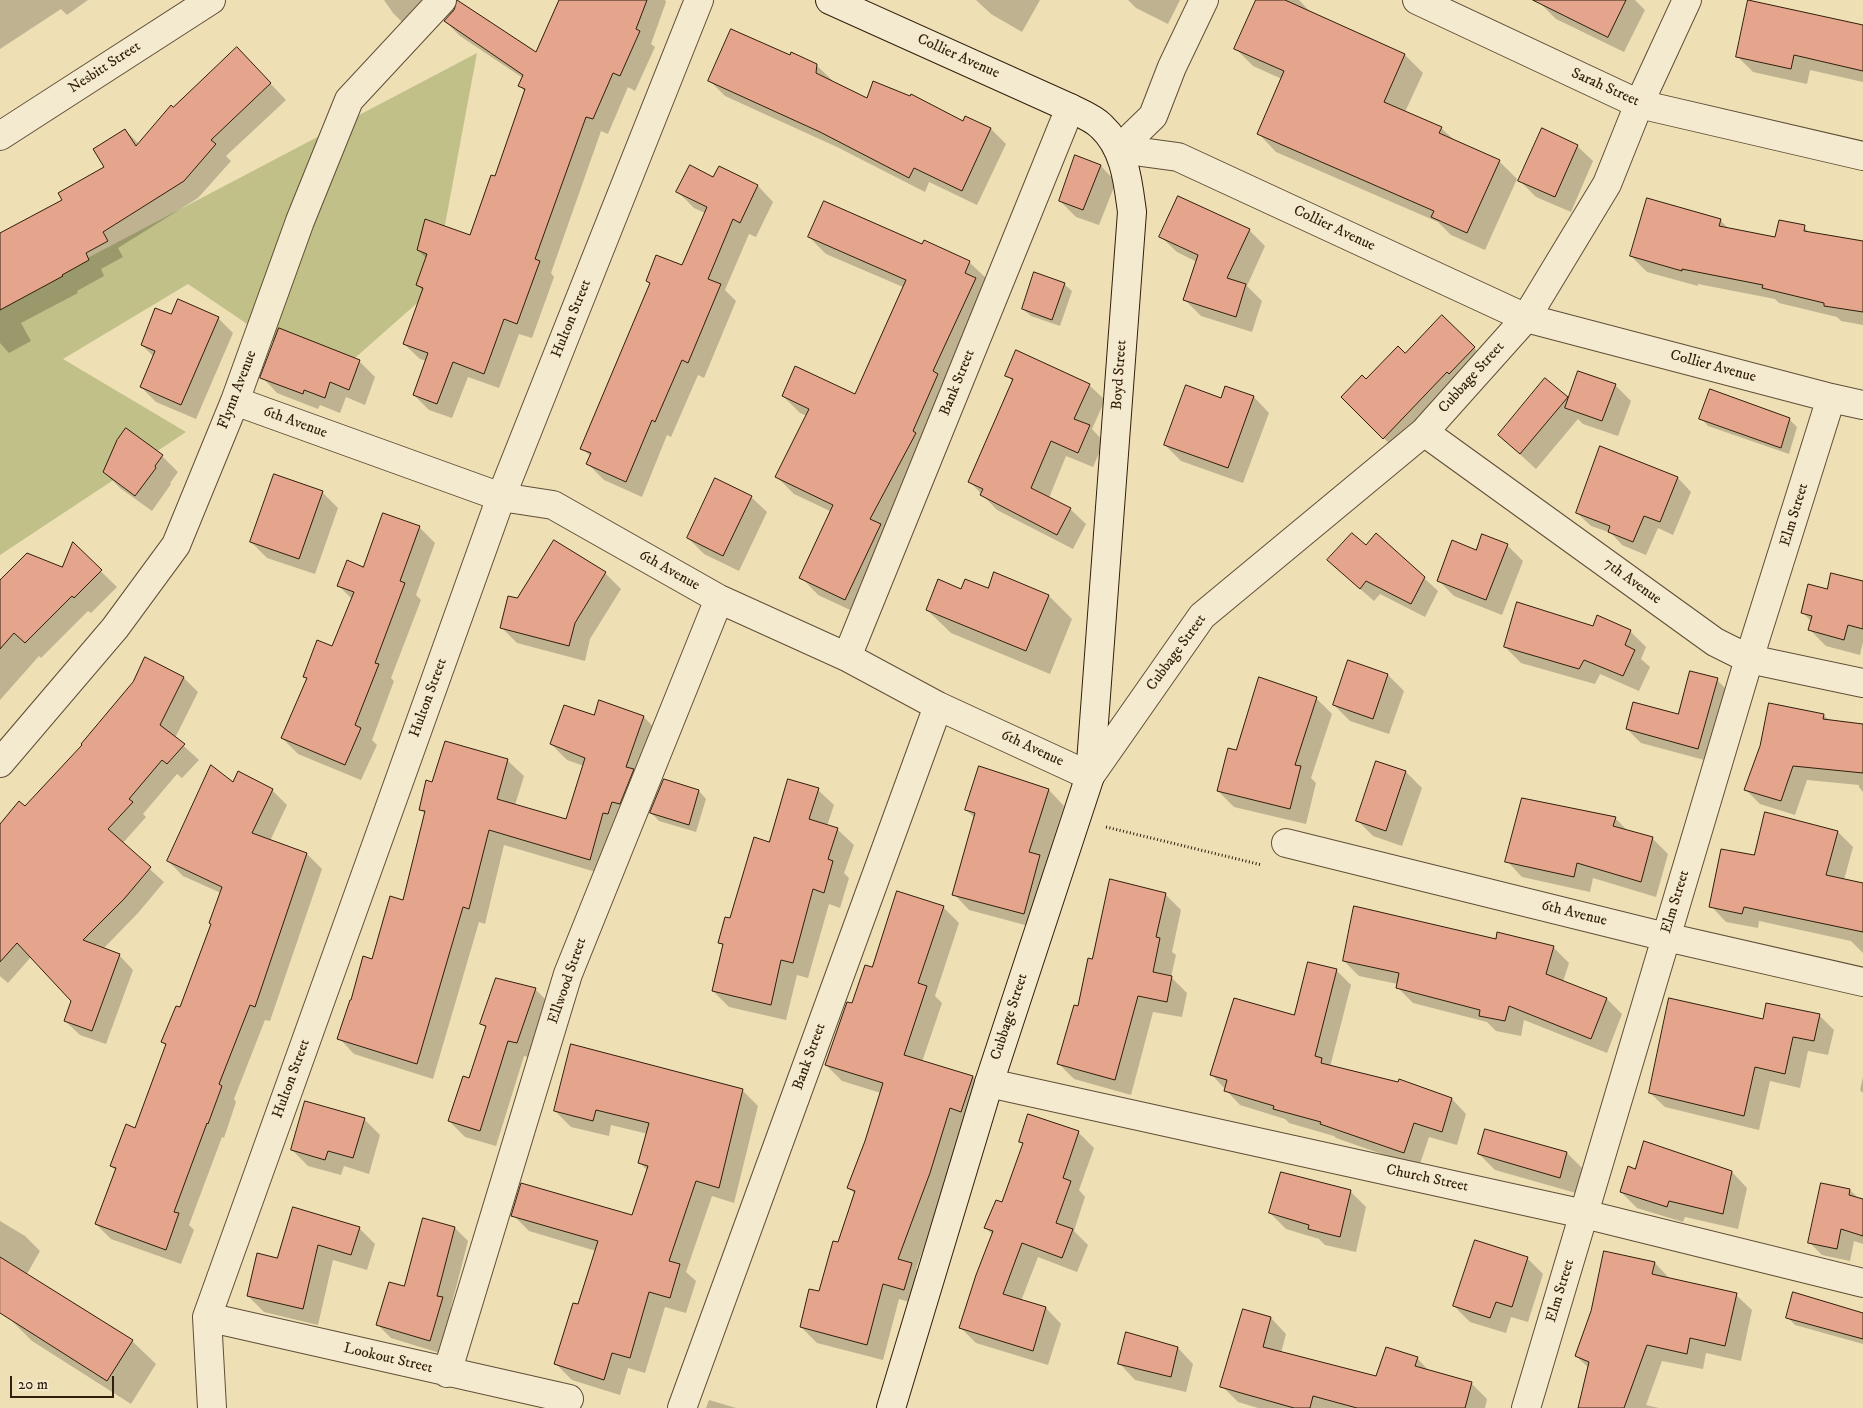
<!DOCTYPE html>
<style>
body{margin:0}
#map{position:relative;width:1863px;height:1408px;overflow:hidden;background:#eedfb5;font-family:"IM FELL DW Pica",serif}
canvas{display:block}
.scale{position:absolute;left:10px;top:1376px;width:104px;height:22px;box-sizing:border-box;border:2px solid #311e0b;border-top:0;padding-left:6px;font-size:15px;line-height:18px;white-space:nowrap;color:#311e0b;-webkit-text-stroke:4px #f4eacf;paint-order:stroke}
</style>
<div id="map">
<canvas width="1863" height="1408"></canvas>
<div class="scale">20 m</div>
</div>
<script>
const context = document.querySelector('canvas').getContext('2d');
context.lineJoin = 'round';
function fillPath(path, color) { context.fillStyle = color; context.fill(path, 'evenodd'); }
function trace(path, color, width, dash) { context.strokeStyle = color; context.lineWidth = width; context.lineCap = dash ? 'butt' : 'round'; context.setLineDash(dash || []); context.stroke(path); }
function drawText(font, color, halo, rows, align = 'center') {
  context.font = font + ' "IM FELL DW Pica",serif'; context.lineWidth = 4.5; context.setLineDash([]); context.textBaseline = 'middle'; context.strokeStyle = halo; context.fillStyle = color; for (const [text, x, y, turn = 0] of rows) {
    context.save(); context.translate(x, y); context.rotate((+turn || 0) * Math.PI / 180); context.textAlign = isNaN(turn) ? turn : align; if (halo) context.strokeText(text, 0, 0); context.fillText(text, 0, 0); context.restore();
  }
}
const green = new Path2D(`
 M477,53L433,289L330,380L188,284L63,359L186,432L0,555V304Z`);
const shadow = new Path2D(`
 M0,0H88L67,15L61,9L0,49Z
 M384,0H447L409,29L393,13Z
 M561,0H665L666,2L651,44L655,47L635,91L628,87L608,134L601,131L551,273L554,277L532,338L519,334L499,388L468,377L452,418L429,410L414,395L427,361L420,359L404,344L424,291L417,285L427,259L418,250L470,237L496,178L525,92L520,86L523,78L460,36L445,21L537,54Z
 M976,0H1040L1022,32L991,14Z
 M1128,0H1180L1168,24L1136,8Z
 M1257,0H1299L1311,13L1405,55L1423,73L1405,112L1441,128L1454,140L1499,161L1517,179L1485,250L1451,235L1438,222L1276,152L1258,133L1282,79L1253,66L1235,48Z
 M1542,0H1635L1645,10L1624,52L1556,19L1540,3Z
 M1863,26V82L1810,70L1807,84L1753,72L1737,56Z
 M790,56L816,65L832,80L831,82L868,99L964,122L966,118L991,129L1006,144L977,205L929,182L925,192L837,147L725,96L710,81Z
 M253,65L286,100L226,156L231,161L198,198L118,248L123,257L101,269L104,276L77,291L78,293L21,323L31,341L9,353L0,343V251L106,168L125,130L139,144L173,109Z
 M1577,146L1593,161L1571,212L1536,197L1520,181Z
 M1101,166L1116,182L1099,225L1076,217L1060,201Z
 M719,168L758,186L773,202L756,237L749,234L725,290L736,301L704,378L698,375L671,437L667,435L642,497L604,480L588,464L591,457L582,448L651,285L647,281L683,267L705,213L694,208L678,192L714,178Z
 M1720,220L1729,229L1776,238L1804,227L1811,234L1863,242V325L1841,321L1837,317L1779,303L1775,299L1698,284V286L1647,272L1631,256Z
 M1249,230L1265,246L1247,286L1262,301L1252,332L1201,316L1185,300L1197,262L1177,252L1161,237Z
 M809,237L923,246L969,262L987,279L863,616L818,595L801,577L832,512L794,494L777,477L807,416L800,413L783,396H855L903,287L826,254Z
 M1064,284L1072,291L1060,326L1031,316L1023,309Z
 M172,316L218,318L233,333L196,419L156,402L141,387L154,357L142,345Z
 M1442,316L1490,364L1400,454L1342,397L1405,354Z
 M359,361L375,377L365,405L346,397L340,413L320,405L318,409L277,393L262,377Z
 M1007,375L1089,385L1105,400L1092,429L1104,442L1093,467L1066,456L1049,498L1070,509L1086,524L1073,549L997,510L970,482L1013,382Z
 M1615,385L1631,401L1618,436L1583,424L1578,419L1536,469L1499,435L1567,398L1569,400Z
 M1226,387L1254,397L1269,413L1243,483L1181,461L1165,445L1222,400Z
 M1701,418L1789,419L1797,427L1789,454L1708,426Z
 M1601,448L1678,478L1691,492L1673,535L1658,528L1646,555L1622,545L1611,533L1591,526L1577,513Z
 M162,456L178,472L170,483L171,484L152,511L120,488L104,472Z
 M275,476L323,493L338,508L315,574L267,558L251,542Z
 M751,497L767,512L739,571L704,554L688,538Z
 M419,527L435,543L416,595L421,600L391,678L394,681L372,740L377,745L361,780L298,754L282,738L308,680L305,676L332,648L352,599L339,586Z
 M73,544L117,587L91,613L88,611L41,658L39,656L0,700V581L63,568Z
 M1507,545L1523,561L1502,615L1454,596L1438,580L1477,551Z
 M1366,547L1424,578L1438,591L1425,617L1380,594L1374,601L1343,574Z
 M605,573L621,589L590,639L585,661L517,643L501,627L517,600Z
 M995,574L1049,596L1072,619L1050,674L951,633L927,610L962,590L988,589Z
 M1863,582V642L1860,655L1826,646L1810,630L1812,622L1802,612L1828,590Z
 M1598,617L1630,631L1646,647L1641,659L1650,667L1639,691L1600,674L1595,684L1521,663L1505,647L1593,628Z
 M145,659L184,678L198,692L175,738L199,760L182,778L177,774L143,814L146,817L122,844L164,882L138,913L103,949L119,955L133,970L106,1044L80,1035L65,1021L72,1001L31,957L8,983L0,976V838L25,808L84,745L134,683Z
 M1349,662L1388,675L1404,691L1389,734L1350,721L1334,705Z
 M1717,680L1731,694L1712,762L1641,743L1627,729L1679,716Z
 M1316,698L1332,714L1311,778L1316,783L1306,824L1234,807L1218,791L1236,751Z
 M1824,715L1829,721L1863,725V792L1859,787V785L1807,780L1795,815L1760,804L1746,790Z
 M594,717H644L659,733L606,875L504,845L485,924L479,922L433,1079L354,1054L339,1038L373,960L404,901L426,815L420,809L433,783L446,742L508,761L524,776L515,805L567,820L584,766L567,760L551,744Z
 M1376,762L1406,772L1422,788L1402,846L1373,836L1357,820Z
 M664,780L699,791L706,799L696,832L659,821L651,813Z
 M233,784L272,790L287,805L270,841L307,854L322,869L270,1021L265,1020L234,1099L236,1102L224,1138L222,1137L189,1225L194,1230L181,1264L111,1239L96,1224L116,1171L111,1166L136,1130L167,1046L162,1042L181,1009L212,925L221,893L183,876L168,861Z
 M818,790L834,805L827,826L838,830L854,845L844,873L849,878L840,908L829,904L808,978L797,975L786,1020L729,1007L713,991L724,947L720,942L770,843Z
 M1049,790L1064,806L1046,863L1056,872L1040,929L969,910L954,894L975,818L966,810Z
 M1615,818L1628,831L1652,838L1668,854L1656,897L1593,878L1590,892L1522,877L1507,861Z
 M1838,832L1853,847L1844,880L1863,884V953L1851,941L1759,921L1758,928L1726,922L1711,906L1755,857Z
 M1165,894L1181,910L1172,952L1176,955L1171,977L1187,993L1182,1017L1153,1012L1131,1095L1074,1079L1058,1063L1079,1008L1093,961Z
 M943,907L959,923L935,996L942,1003L922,1062L973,1077L989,1093L945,1189L916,1269L927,1280L920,1305L899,1299L883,1360L817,1343L801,1327L819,1293L839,1244L855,1194L849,1188L866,1142L881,1093L842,1081L826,1065L852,1005L873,969Z
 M1497,941L1553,947L1569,963L1563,982L1607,999L1622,1014L1607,1053L1524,1020L1521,1036L1496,1031L1487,1022L1413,1003L1397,987L1398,984L1359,976L1344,961Z
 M1336,970L1351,985L1330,1067L1399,1083L1400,1081L1452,1099L1466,1114L1457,1145L1429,1137L1419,1167L1336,1138L1334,1136L1289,1123L1285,1119L1240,1105L1212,1075L1295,1017Z
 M535,989L551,1005L533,1058L524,1056L496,1146L465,1137L449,1121L470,1080L487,1029L482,1024Z
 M1819,1015L1834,1030L1828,1055L1808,1051L1800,1088L1770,1081L1759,1130L1665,1107L1650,1093L1764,1020Z
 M1863,1077V1093L1860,1090Z
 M742,1090L758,1106L734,1203L712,1196L686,1272L696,1281L686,1313L665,1307L645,1373L628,1368L620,1395L572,1380L556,1364L579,1306L596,1251L529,1231L513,1215L632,1216L648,1171L640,1163L648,1134L611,1125L609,1136L571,1127L555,1111Z
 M364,1119L380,1135L369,1174L344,1166L341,1175L308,1166L292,1150Z
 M1078,1132L1094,1148L1079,1190L1085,1197L1074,1231L1088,1245L1077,1272L1038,1257L1021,1301L1046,1308L1061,1324L1048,1365L976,1343L961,1328L993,1235L986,1228L1003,1204L1024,1145L1020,1142Z
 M1567,1153L1583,1169L1576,1193L1495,1170L1479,1154Z
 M1636,1170L1732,1172L1747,1188L1738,1229L1685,1217L1683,1222L1637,1208L1621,1192Z
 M1850,1190L1859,1199L1863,1200V1244L1854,1241L1850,1261L1822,1255L1810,1243Z
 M1350,1191L1366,1207L1356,1252L1325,1245L1319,1239L1286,1229L1270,1213Z
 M0,1221L25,1236L40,1251L15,1295L0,1287Z
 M359,1228L375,1244L367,1270L333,1260L318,1325L264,1312L248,1296L278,1259Z
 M455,1228L468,1241L451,1307L455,1312L443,1354L391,1338L378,1325L405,1288Z
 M1605,1253L1655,1263L1671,1280L1736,1295L1752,1310L1741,1361L1706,1353L1703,1369L1662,1361L1646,1405L1659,1408H1579L1589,1368L1576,1356L1592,1312Z
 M1527,1258L1543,1274L1528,1322L1511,1317L1506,1333L1470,1322L1454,1306Z
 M1863,1314V1344L1795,1325L1787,1317Z
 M9,1318L132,1341L156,1364L131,1404L32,1341Z
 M1271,1318L1286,1334L1281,1353L1377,1378L1417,1358L1430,1372L1471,1383L1487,1399L1485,1408H1258L1238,1402L1222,1386Z
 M1178,1348L1193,1364L1186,1392L1135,1380L1120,1364Z
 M709,1400L736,1408H706Z`);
const building = new Path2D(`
 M457,0L536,52L559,0H647L636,29L640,31L620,76L613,73L593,119L586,117L535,259L540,261L517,324L504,319L484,374L453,362L437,404L413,395L428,353L403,344L423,288L416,285L427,254L417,250L425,219L470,235L491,175L495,176L525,89L518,86L523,75L444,21L454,10Z
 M1256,0H1285L1405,54L1384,102L1442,127L1439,133L1500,160L1467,233L1431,217L1434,211L1257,134L1284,71L1234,49Z
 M1533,0H1626L1608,37Z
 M1748,0L1863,25V71L1794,55L1791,69L1736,57Z
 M731,29L790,55L791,52L817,64L816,73L867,98L873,81L910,96L911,94L963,121L965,116L991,128L962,191L914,168L909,178L820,132L708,81Z
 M237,47L271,83L211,140L216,144L184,181L103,232L108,241L86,253L89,260L62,275L63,276L0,310V233L62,200L58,193L104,167L93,149L125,129L136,146L171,105L173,107Z
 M1542,128L1578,145L1555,197L1518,181Z
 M1075,155L1101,165L1083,210L1059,201Z
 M690,165L713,177L719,166L758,185L740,223L733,219L708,279L721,284L688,363L682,360L655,422L652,420L626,482L586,464L591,453L580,449L650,283L646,281L656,255L682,265L707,207L676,192Z
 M1178,196L1250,229L1227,278L1246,284L1236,317L1183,300L1198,255L1159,237Z
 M1647,198L1721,219L1719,226L1775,237L1779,220L1805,225L1804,231L1863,241V312L1824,306V303L1762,288L1763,285L1682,269V271L1630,256Z
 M824,201L922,244L924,240L970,261L965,273L976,278L933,371L938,374L913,431L916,433L870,519L881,524L845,600L799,578L833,505L775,477L809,409L782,396L795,366L855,394L906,280L808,237Z
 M1034,272L1065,283L1052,320L1022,309Z
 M178,299L219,317L181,405L140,387L155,351L141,345L155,308L171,314Z
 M1442,315L1475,347L1449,374L1447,372L1383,439L1341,397L1362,375L1366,379L1398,346L1405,353Z
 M279,328L360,360L349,390L330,382L325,398L304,390L303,394L260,378Z
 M1016,350L1090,384L1074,419L1090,425L1078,453L1051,441L1031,488L1071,508L1057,535L980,495L983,489L968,482L1013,379L1005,376Z
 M1578,371L1616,384L1602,421L1565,408Z
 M1545,378L1568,397L1520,454L1498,435Z
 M1186,385L1221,398L1225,386L1254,396L1228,468L1164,445Z
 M1710,389L1790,418L1781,448L1699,419Z
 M126,428L163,455L155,466L156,468L135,496L103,472L117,440Z
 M1600,446L1678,477L1660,522L1644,516L1633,542L1608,532L1610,526L1576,513Z
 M274,474L323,491L299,559L250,542Z
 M715,478L752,496L723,556L687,538Z
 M383,513L420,526L400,581L405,583L375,663L379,664L355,725L361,728L345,765L281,738L307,678L303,677L317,640L332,646L354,592L337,586L347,560L363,567Z
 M1352,533L1366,545L1376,533L1425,577L1411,604L1366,581L1360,589L1327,560Z
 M1482,534L1508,544L1486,600L1437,581L1452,540L1476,550Z
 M554,540L606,572L575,623L569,646L500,628L508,596L517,598Z
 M73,542L102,570L74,598L72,596L25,643L14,633L0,649V580L27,553L62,567Z
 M994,572L1049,595L1026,651L926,610L938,579L961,589L965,579L988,588Z
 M1831,573L1863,581V629L1848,625L1844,640L1808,630L1812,616L1801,613L1808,584L1827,589Z
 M1517,602L1593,626L1597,615L1631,630L1625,645L1635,650L1623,676L1584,660L1579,669L1504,647Z
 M145,657L184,677L160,725L185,744L167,764L162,760L129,799L133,802L108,829L151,867L124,899L83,940L120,954L92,1031L64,1021L71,1001L17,943L0,962V824L19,801L25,806L82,745L81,744L133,682Z
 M1348,660L1388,674L1373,719L1333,705Z
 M1690,671L1718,678L1698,749L1626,729L1633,702L1678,714Z
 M1259,677L1317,697L1295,765L1301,766L1290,809L1217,791L1228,748L1236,750Z
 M599,700L644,716L626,767L634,769L620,804L612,802L608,814L603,813L590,860L489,830L469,909L463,907L417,1064L337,1039L350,1000H351L363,956L372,959L390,896L403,900L425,811L419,810L426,780L432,782L445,741L508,759L497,799L566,819L585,758L550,744L564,705L594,715Z
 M1769,703L1824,714L1823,719L1863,724V773L1793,766L1781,801L1744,790L1760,746Z
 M1376,761L1406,771L1386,831L1356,821Z
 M211,765L233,782L238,771L273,789L252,833L307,853L255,1007L250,1005L219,1084L222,1086L208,1124L207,1123L174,1212L179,1213L166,1250L95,1224L116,1168L110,1166L126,1124L135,1128L166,1044L161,1042L176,1006L180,1007L211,924L209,923L222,887L167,861Z
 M979,766L1049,789L1029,852L1040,855L1024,914L952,895L975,813L965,810Z
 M664,779L699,790L689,825L650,813Z
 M788,779L819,788L809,819L838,828L828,859L833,861L824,893L813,889L793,963L781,960L771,1005L712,991L723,944L718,943L725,917L730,918L754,837L769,842Z
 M1522,798L1616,817L1613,826L1653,837L1641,882L1577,863L1574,877L1505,862Z
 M1765,812L1838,831L1826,875L1863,883V932L1744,907L1742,914L1709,907L1721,849L1754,855Z
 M1110,879L1166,893L1156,937L1160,938L1153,972L1172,976L1167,1002L1138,996L1115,1080L1057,1064L1074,1005L1078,1006L1088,958L1092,959Z
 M897,891L944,906L918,983L927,986L904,1055L973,1076L961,1112L950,1108L930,1173L898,1259L912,1263L904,1290L883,1284L867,1345L800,1327L809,1289L819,1291L833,1241L838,1242L855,1191L847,1188L865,1141L883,1083L825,1065L847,1002L852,1003L865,965L872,967Z
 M1354,906L1496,939L1497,932L1554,946L1546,974L1607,998L1591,1039L1509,1006L1505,1021L1479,1016L1480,1010L1396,988L1399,973L1343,961Z
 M1308,962L1337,969L1315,1056L1322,1058L1321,1063L1398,1082L1399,1079L1452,1098L1442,1132L1414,1123L1404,1153L1320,1124L1321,1122L1273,1109L1274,1106L1224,1091L1227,1080L1210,1075L1234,998L1294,1015Z
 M496,978L536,988L517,1043L508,1041L480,1131L448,1121L463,1076L469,1078L486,1026L480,1024Z
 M1669,998L1763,1019L1766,1003L1820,1014L1814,1041L1793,1037L1785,1074L1755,1067L1744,1116L1649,1093Z
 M571,1044L743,1089L719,1188L696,1181L669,1261L680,1264L670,1298L649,1292L630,1358L612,1353L604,1380L554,1364L573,1303L578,1304L598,1241L511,1216L521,1183L632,1215L648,1166L638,1163L649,1123L596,1110L593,1121L554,1111Z
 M305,1101L365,1118L353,1158L328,1151L325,1160L291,1150Z
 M1028,1114L1079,1131L1063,1178L1071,1181L1056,1223L1073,1229L1062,1258L1022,1243L1003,1294L1046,1307L1033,1351L959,1328L976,1275L993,1231L984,1228L996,1200L1002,1202L1023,1143L1019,1142Z
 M1485,1129L1567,1152L1560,1178L1478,1154Z
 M1644,1141L1732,1171L1723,1214L1669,1201L1667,1207L1620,1192L1628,1166L1635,1169Z
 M1281,1172L1351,1190L1340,1237L1308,1229L1309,1225L1269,1213Z
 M1821,1183L1850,1189L1849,1195L1863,1199V1236L1841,1229L1837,1249L1808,1243Z
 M293,1207L360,1227L351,1255L318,1245L303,1309L247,1296L257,1253L277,1258Z
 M423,1218L455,1227L437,1296L443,1297L430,1341L376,1325L389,1282L404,1286Z
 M1475,1240L1528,1257L1512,1307L1496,1302L1490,1318L1453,1306Z
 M1604,1251L1655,1262L1652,1274L1737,1293L1725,1346L1690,1338L1687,1354L1647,1345L1624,1408H1578L1589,1362L1575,1356L1591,1311Z
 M0,1257L133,1340L107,1381L0,1313Z
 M1793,1292L1863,1313V1339L1786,1318Z
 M1243,1309L1271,1317L1263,1347L1376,1376L1386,1347L1418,1357L1415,1366L1472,1382L1465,1408H1357L1313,1396L1310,1408H1294L1220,1387Z
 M1126,1332L1178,1347L1171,1377L1118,1364Z`);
const path = new Path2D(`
 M1106,827L1262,865`);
const street = new Path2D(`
 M1417,0L1639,104L1863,156
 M0,136L211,0
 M1119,149L1178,157L1526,318L1831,398L1863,405
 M1119,149L1153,116L1172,67L1204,0
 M235,401L501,497L553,505L719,599L847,657L938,706L1090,776L1202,616L1424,432L1526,318L1607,184L1639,104L1687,0
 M1424,432L1715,642L1749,659L1863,683
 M847,657L1070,108
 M0,763L115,628L176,545L235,401L300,221L349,100L442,0
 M1286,843L1666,937L1863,982
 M989,1083L1584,1214L1863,1283
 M207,1317L569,1399
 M447,1373L568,974L719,599
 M212,1408L207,1317L501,497L699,0
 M682,1408L938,706
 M1526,1408L1749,659L1831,398`);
const secondary = new Path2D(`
 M830,0L1070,108C1080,113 1093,118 1101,126C1125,148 1128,182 1132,212L1090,776L989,1083L891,1408`);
const streetNames = [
 ["Collier Avenue",958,57,24],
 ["Nesbitt Street",105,68,-33],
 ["Sarah Street",1605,88,24],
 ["Collier Avenue",1334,229,25],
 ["Hulton Street",572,319,-68],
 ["Collier Avenue",1713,367,15],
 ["Boyd Street",1120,375,-86],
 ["Cubbage Street",1472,378,-48],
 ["Bank Street",958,383,-68],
 ["Flynn Avenue",238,390,-69],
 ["6th Avenue",295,423,20],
 ["Elm Street",1795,515,-73],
 ["6th Avenue",669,571,29],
 ["7th Avenue",1632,582,36],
 ["Cubbage Street",1177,653,-54],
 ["Hulton Street",429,698,-70],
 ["6th Avenue",1032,749,25],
 ["Elm Street",1676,902,-73],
 ["6th Avenue",1574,914,14],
 ["Ellwood Street",568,981,-71],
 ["Cubbage Street",1010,1017,-72],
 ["Bank Street",810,1057,-70],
 ["Hulton Street",292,1079,-70],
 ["Church Street",1427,1179,12],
 ["Elm Street",1561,1291,-73],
 ["Lookout Street",388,1359,13]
];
fillPath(green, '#c1c088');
fillPath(shadow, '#0003');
fillPath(building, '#e4a58c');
trace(building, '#311e0b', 1);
trace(street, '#604e36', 30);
trace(secondary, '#311e0b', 30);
trace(path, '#311e0b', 3, [1, 2.5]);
trace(street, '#f4eacf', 28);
trace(secondary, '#f4eacf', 28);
drawText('15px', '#311e0b', '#f4eacf', streetNames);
</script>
